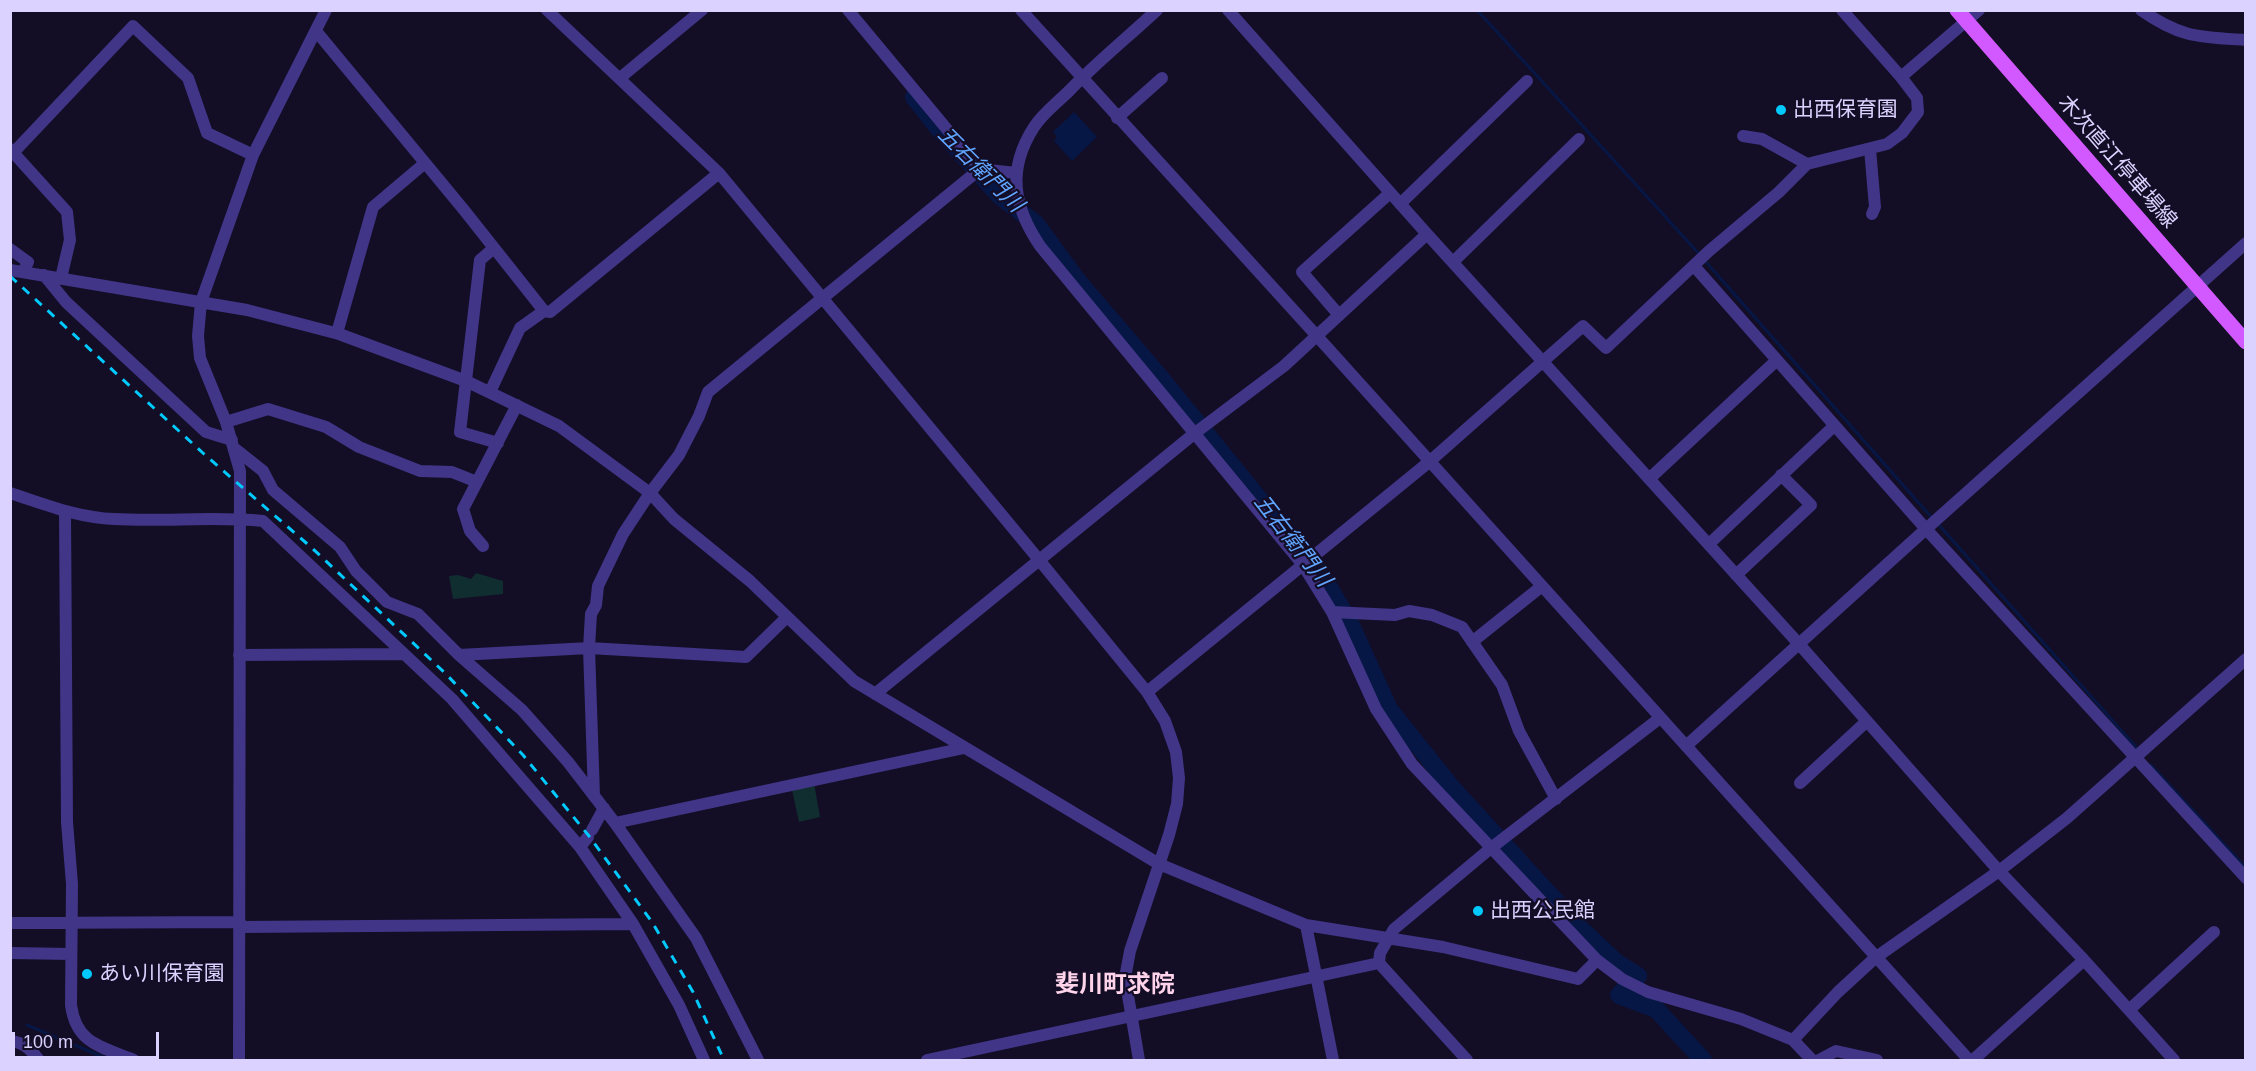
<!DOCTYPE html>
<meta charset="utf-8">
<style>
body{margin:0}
#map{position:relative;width:2256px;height:1071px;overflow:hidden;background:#140d26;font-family:Helvetica,sans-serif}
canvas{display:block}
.frame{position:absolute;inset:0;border:12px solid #dbd2ff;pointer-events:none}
.scale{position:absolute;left:12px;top:1032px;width:147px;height:27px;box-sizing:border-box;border:3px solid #dbd2ff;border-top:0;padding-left:8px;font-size:18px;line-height:21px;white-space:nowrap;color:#dbd2ff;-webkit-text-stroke:4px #140d26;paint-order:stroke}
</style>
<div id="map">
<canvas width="2256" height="1071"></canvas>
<div class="frame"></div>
<div class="scale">100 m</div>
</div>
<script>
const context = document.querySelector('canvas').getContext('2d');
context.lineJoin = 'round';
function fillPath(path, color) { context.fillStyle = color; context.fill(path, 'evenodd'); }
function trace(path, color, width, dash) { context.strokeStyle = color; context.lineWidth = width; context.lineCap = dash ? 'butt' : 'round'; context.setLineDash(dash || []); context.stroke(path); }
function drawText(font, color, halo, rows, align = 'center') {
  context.font = font + ' Helvetica,"Noto Sans JP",sans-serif'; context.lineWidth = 4.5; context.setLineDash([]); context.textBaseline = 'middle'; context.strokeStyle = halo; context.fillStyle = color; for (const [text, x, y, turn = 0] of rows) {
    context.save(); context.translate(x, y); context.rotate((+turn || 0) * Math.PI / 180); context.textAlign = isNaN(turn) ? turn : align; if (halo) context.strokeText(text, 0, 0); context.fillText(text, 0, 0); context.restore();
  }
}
const green = new Path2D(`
 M476,573L503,581V594L453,599L449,576L458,575L471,579Z
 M814,783L820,817L799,822L792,790Z`);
const water = new Path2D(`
 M1074,112L1097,137L1072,161L1054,141L1057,137L1053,132Z`);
const stream = new Path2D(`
 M1477,10L1701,256
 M1705,261L1933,519
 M1938,524L2136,747
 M2151,765L2246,868
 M27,1025L110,1060`);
const river = new Path2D(`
 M914,97L939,129L1000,196L1036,224L1077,280L1154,370L1324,579L1349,621L1389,709L1453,789L1582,930L1616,962L1638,976L1619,995L1656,1009L1703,1060`);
const minor = new Path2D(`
 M547,10L719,173L1040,561L1147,692L1165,721L1176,752L1179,778L1177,804L1169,835L1130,951L1125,978L1139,1060
 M848,10L980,169L1016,173
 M1021,10L1316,335L1969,1060
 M1157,10C1128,37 1097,62 1069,91C1058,102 1043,113 1034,127C1007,169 1013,206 1040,246L1303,565L1332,612L1376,709L1412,764L1597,960L1622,979L1648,992L1741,1019L1793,1040L1812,1060
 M1228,10L1427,234L1799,644L1999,871L2084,960L2174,1060
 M2141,10C2181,38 2199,37 2246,40
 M316,31L464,210L544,311L520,328L490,392
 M1901,77L1979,10
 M620,78L702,10
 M1117,118L1162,78
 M1743,136L1762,139L1807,164
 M10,149L67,212L70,240L61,278
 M1870,149L1875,207L1872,214
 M14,152L133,26L188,78L207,133L253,155
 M1400,204L1527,81
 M494,248L480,260L460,432L498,443
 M10,249L28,262L23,272
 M1453,262L1579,139
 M1694,266L1926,529L2246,878
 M10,270L247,310L339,334L466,381L559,426L650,493L674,519L750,581L854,681L1159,864L1306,925L1443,947L1578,979L1597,960
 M44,275L66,302L206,432L232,440
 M544,311L550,312L719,173
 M1339,315L1302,272L1390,193
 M337,333L373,207L425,163
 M226,422L268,409L326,427L359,447L420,471L452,472L477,482
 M234,448L263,471L273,490L340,547L356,571L387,602L418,614L459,655L522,710L568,762L615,823L696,938L758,1060
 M1649,479L1777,360
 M10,493C44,504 78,518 114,519C164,522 213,516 263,521L452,699L580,847L633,924L679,1005L704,1060
 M65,511L67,822L72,884L71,1005C76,1044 102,1047 134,1060
 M1709,544L1834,426
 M483,546L470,531L463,509L517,405
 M1736,575L1811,505L1781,475
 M1332,612L1395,615L1409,611L1432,615L1462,627L1502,685L1519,731L1556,799
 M1472,642L1542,586
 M239,655L402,654
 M459,655L589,648L746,657L787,617
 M1147,692L1429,462L1583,326L1606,348L1709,251L1779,192L1807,164L1887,144L1902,133L1918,112L1917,98L1901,77L1842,10
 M875,694L1195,433L1284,366L1427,234
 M1686,746L1926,529L2246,243
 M1800,783L1867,721
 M594,796L589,648L591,614L596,605L598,586L623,534L650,493L679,455L699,416L708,392L980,169
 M615,823L964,748
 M592,830L604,808
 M580,847L588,837
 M10,923L240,922
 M1306,925L1333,1060
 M240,927L633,924
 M10,953L71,954
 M1379,963L1380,953L1394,929L1491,848L1660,718
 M2129,1010L2214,932
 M1793,1040L1838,992L1875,958L1999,871L2067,818L2246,659
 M10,1041C24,1042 31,1050 39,1060
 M239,1060L240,471L226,422L200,358L198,336L201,302L253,155L326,10
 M927,1060L1379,963L1467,1060
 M1819,1060L1836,1051L1877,1060
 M1973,1060L2084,960`);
const major = new Path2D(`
 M1957,10L2246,342`);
const rail = new Path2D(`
 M10,276L204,454L312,548L445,673L523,755L589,836L652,922L693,992L724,1060`);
const markers = [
 [1781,110,6,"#00cafd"],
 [1478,911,6,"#00cafd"],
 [87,974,6,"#00cafd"]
];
const poiNames = [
 ["出西保育園",1793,110],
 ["出西公民館",1490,911],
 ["あい川保育園",99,974]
];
const streetNames = [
 ["木次直江停車場線",2117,162,49]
];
const waterNames = [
 ["五右衛門川",980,170,45],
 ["五右衛門川",1292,541,52]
];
const quarterNames = [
 ["斐川町求院",1115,985]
];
fillPath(green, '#102e30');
fillPath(water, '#071745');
trace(stream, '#071745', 3);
trace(river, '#071745', 18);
trace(minor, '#413587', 12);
trace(major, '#d159ff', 15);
trace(rail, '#00cafd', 3, [9, 8]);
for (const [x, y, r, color] of markers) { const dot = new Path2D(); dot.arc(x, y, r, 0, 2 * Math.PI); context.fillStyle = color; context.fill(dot); trace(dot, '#140d26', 2); }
drawText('21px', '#dbd2ff', '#140d26', poiNames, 'left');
drawText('21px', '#dbd2ff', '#140d26', streetNames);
drawText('italic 22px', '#60a5ff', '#140d26', waterNames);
drawText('bold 24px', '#ffd4eb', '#140d26', quarterNames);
</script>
